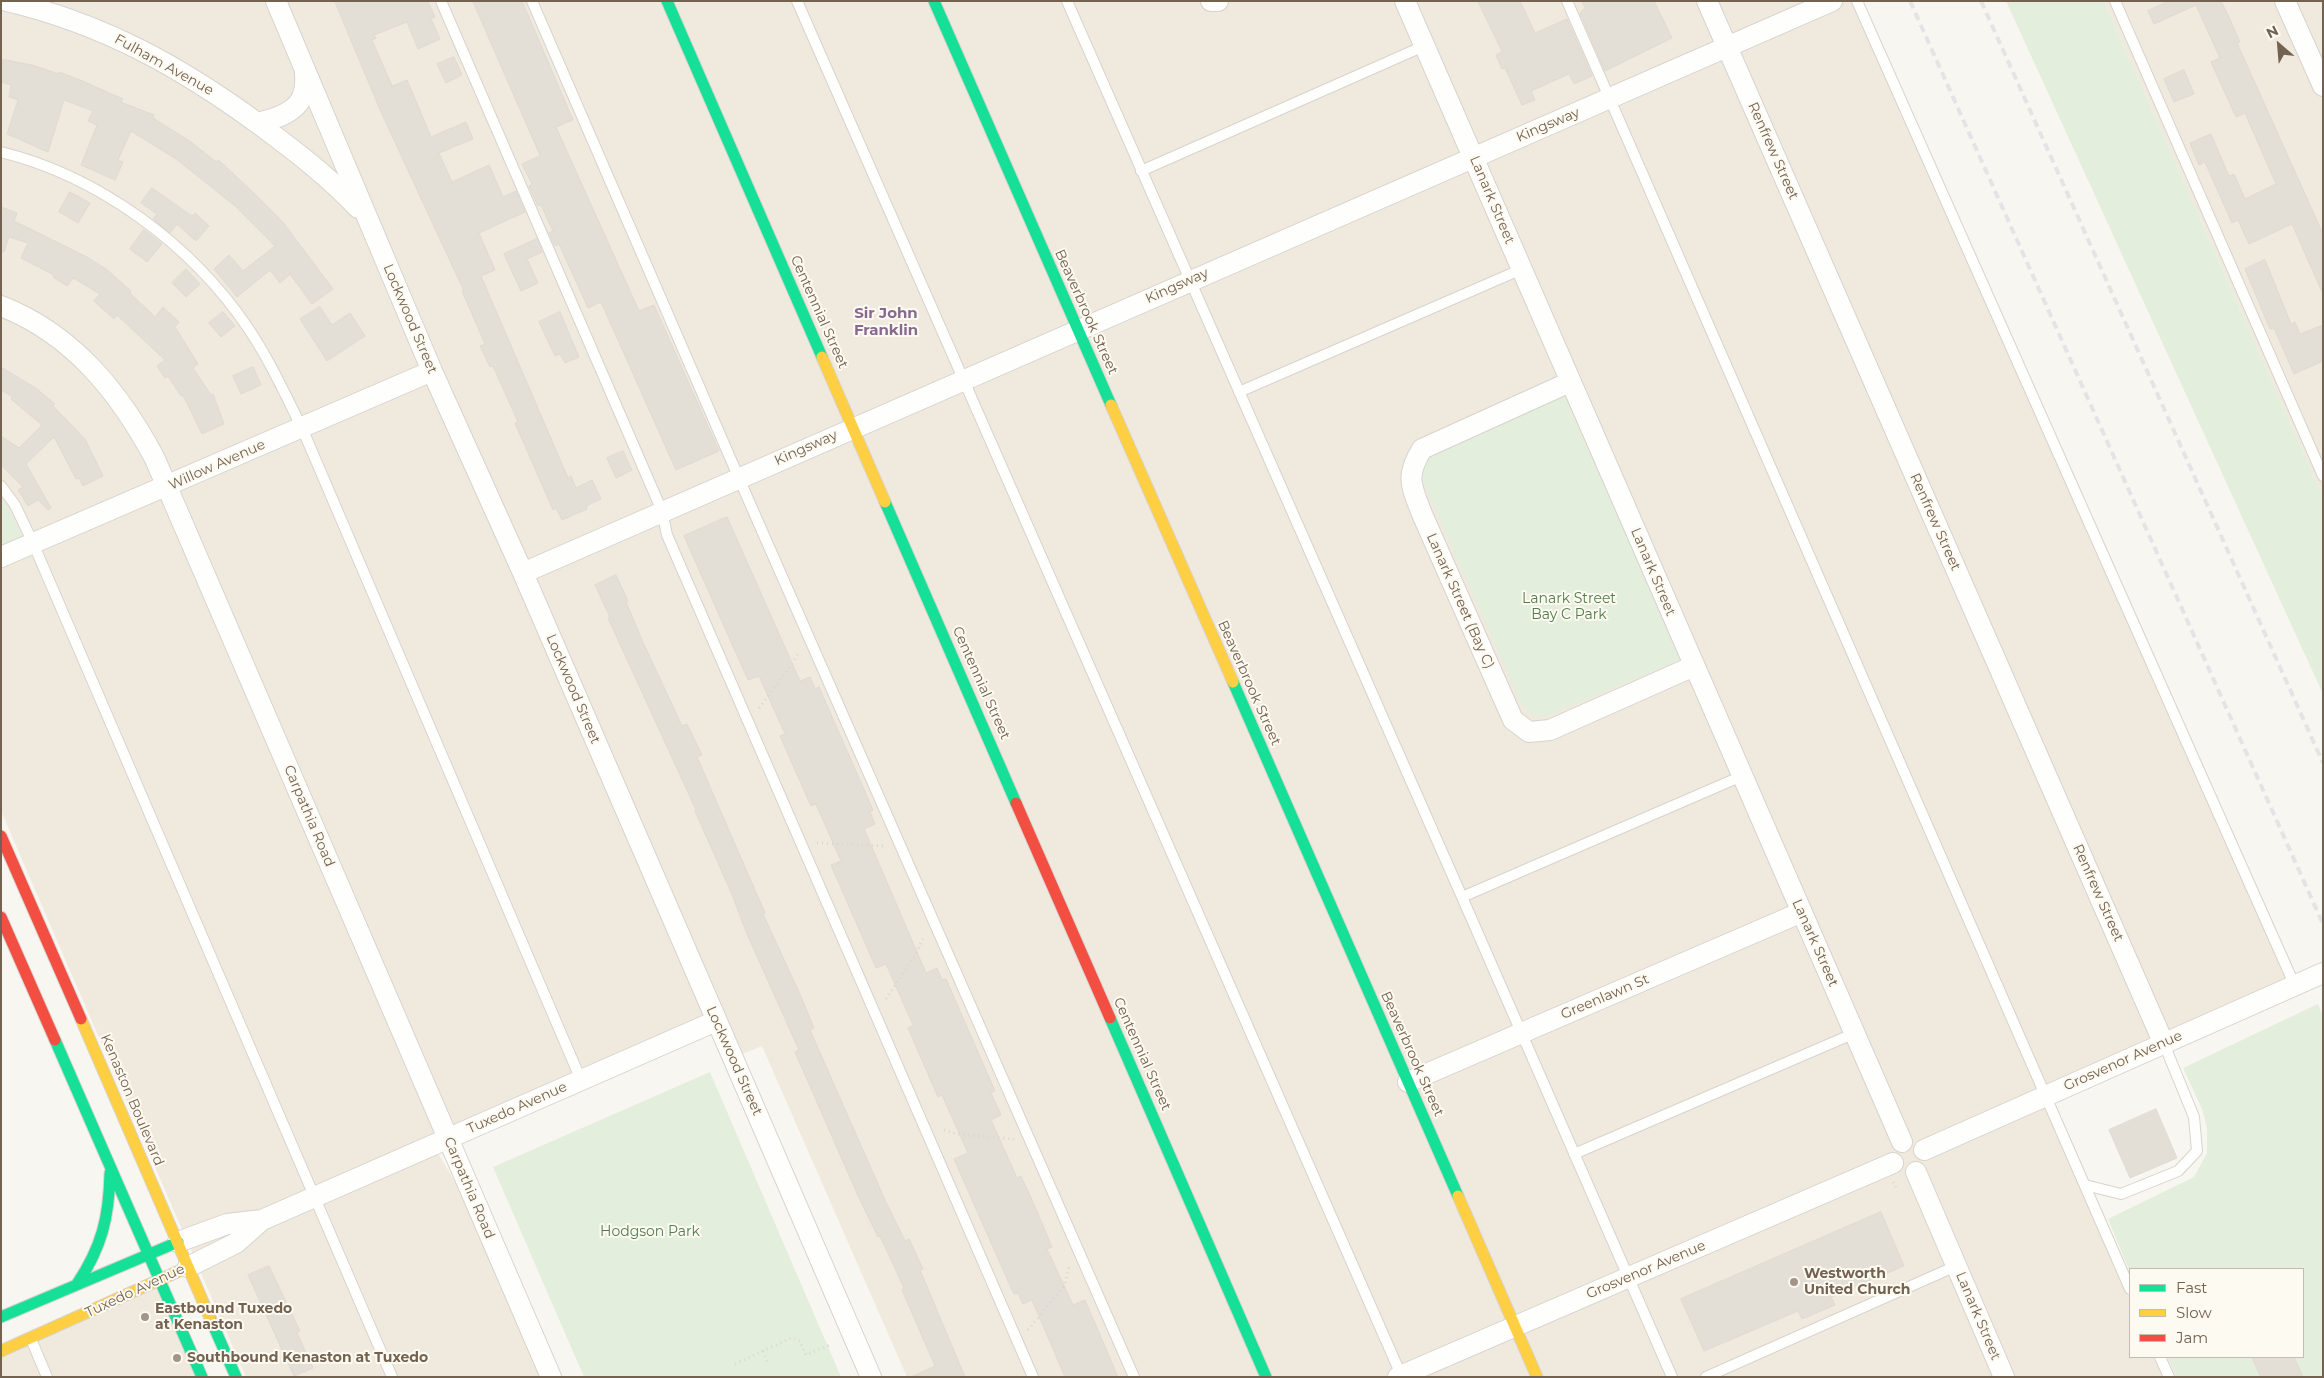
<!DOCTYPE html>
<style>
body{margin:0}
#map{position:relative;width:2324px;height:1378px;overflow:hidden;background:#f8f6f0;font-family:Montserrat,sans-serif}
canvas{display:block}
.frame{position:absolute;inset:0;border:2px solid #746251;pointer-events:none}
.legend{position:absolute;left:2129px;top:1268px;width:175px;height:90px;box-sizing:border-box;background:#fdfaf2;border:1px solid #c6bdb2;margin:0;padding:6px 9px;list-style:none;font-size:15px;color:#746251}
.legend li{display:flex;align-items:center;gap:10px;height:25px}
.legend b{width:25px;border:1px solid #c6bdb2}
.north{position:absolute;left:2254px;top:20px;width:50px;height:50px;-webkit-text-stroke:4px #fdfaf2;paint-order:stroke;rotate:333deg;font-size:14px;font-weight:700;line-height:20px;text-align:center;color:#746251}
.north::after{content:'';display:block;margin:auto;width:18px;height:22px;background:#746251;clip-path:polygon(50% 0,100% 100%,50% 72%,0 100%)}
</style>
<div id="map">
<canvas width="2324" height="1378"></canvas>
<div class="frame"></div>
<ul class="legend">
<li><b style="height:6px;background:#16e098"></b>Fast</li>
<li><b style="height:6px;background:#ffcf43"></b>Slow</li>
<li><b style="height:6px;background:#f24e42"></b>Jam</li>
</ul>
<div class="north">N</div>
</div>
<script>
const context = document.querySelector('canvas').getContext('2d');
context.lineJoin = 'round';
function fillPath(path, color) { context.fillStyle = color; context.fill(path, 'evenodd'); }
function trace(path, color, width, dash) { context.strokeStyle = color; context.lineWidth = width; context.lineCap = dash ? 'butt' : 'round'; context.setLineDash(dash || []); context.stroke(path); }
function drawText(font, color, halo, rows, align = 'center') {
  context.font = font + ' Montserrat,sans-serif'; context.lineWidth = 4; context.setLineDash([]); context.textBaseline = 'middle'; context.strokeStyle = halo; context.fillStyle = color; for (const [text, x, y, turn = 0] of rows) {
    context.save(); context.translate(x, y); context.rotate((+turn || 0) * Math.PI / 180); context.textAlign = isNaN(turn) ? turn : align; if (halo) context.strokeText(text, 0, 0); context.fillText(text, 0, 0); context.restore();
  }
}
const residential = new Path2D(`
 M1,1H1857L2295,986L2046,1096L2130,1289V1357H2160L2169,1377H907L762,1046L732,1058L716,1021L428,1137L457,1185L540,1377H246L1,811Z
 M2104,1H2323V497Z
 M160,1281L201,1377H1V1352Z`);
const green = new Path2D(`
 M2006,1H2104L2323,497V694Z
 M1563,393L1682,659L1545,717L1532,715L1521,703L1422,479L1424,465L1429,457Z
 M1,495L21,534L20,539L1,551Z
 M2318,1004L2323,1016V1377H2176L2167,1357H2303V1269H2130V1272L2108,1219L2194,1177L2207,1153V1128L2202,1109L2183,1068Z
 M710,1072L841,1377H584L493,1167Z`);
const building = new Path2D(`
 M335,1H428L435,17L431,19L440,39L418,49L407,22L374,35L376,38L372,40L392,86L407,80L431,137L466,122L473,139L439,153L452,182L489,165L503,197L516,191L525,212L479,233L495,270L481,276L568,478L571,476L576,488L592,480L601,499L586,506L587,509L562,520L556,508L553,510L515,423L518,422L493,366L490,367L480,346L485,344L462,291H464L381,112Z
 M473,1H522L573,120L556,127L639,311L654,305L719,451L676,470L601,302L588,308L559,244L555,246L549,233L553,231L541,205L538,206L529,186L532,184L522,164L540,156Z
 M1478,1H1520L1535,33L1567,19L1592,76L1574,84L1569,74L1531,91L1535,100L1522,105L1505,68L1502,69L1496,55L1502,52Z
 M1582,1H1654L1672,38L1605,71L1580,13L1585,8Z
 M2169,1H2221L2228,15L2240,42L2237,43L2323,234V294L2292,224L2249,244L2238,220L2232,223L2205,162L2199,165L2190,143L2211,134L2229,176L2234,174L2245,199L2276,184L2245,113L2236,117L2211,62L2220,58L2196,5L2154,24L2148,11Z
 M454,57L462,75L446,83L437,64Z
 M1,59L32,65L59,74V72L80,80L123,99L121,102L154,115L153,118L191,142L216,162L218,160L223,164L258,197L282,221L333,289L312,304L290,274L280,283L270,270L237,297L214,269L229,255L243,271L275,246L234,205L176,159L131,131L118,160L123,162L115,180L81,165L97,125L88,121L93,111L64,100L48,152L7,134L18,100L9,97L11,85L1,82Z
 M2184,70L2194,94L2174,102L2164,79Z
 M152,188L192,216L195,213L209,226L196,241L177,224L170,233L153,219L157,214L141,203Z
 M70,192L90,203L78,223L59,212Z
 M1,207L17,213L14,221L87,257L106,269L131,291L130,293L155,317L163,307L179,322L175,327L198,364L193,368L211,395L213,394L224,424L202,434L183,395L181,396L168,376L165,378L157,366L165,360L117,315L114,319L94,301L100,294L73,278L67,286L53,277L54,275L21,258L28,243L9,237L4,252H1Z
 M144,230L162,244L147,262L130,249Z
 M537,239L542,252L527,259L538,283L521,291L504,254Z
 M2265,260L2291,324L2295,322L2300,334L2323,325V361L2294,374L2274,328L2270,329L2245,269Z
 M186,269L200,284L186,297L172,283Z
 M320,307L332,325L350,313L365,336L327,361L300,319Z
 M223,312L235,326L221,337L209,323Z
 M560,312L579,357L565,363L560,354L555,356L539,322Z
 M1,367L37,389L55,404L53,406L85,439L103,476L83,486L79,478L76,479L54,437L26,464L51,508L48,510L38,500L28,506L18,490L23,487L1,465V436L19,448L42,425L11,399L13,397L1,390Z
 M253,367L261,385L241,394L233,376Z
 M623,451L632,470L616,478L607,458Z
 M727,517L800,681L810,677L815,689L819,687L873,810L870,812L875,824L864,829L926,973L937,968L942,980L946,979L995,1091L991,1093L1001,1115L991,1120L1017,1178L1021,1176L1033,1202L1052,1247L1047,1249L1073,1305L1085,1300L1118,1377H1065L1032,1300L1023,1304L1018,1293L1014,1294L1008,1281L954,1159L968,1153L942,1095L938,1097L908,1028L913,1025L886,964L876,968L831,865L841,861L816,804L811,806L780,736L785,734L759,676L748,680L684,536Z
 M616,575L628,601L626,602L642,640L682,726L687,724L702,755L697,757L765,913L763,914L799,992L814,1028L810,1030L885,1200L905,1241L909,1239L923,1269L920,1270L965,1377H911L935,1366L902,1290L904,1288L880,1236L878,1237L859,1198L795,1052L799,1050L747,934L731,892L695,811L696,810L608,618L610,617L595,585Z
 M2156,1109L2177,1158L2130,1178L2109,1130Z
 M1881,1212L1904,1266L1831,1297L1835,1305L1802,1319L1798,1311L1704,1351L1681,1299Z
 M269,1266L300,1331L297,1333L313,1368L294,1376L248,1275Z
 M2252,1357H2294L2303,1377H2261Z`);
const path = new Path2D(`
 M759,708L794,661L799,651
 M817,843L885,846
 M886,999L916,954L924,936
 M944,1130L957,1134L1014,1139
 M1893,1182L1896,1188
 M1028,1330L1064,1286L1069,1266
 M763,1351L768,1363
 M735,1364L791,1338L800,1341L806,1355L832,1344`);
const lane = new Path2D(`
 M441,1L662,511L667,535L1033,1377
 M532,1L748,499L1134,1377
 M797,1L1402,1377
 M1067,1L1462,897L1742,776
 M1567,1L2130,1289
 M1857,1L2295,986
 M2115,1L2323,476
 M1,152C99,176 192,245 248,328C269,359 285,394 302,428L581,1080
 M1141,171L1424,46
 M1239,392L1522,269
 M1,486L15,505L33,543L392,1377
 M1462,897L1672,1377
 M1574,1154L1855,1033
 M2085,1185L2121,1194L2178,1171L2197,1151L2194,1117L2164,1044
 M31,1339L47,1377
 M2160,1357L2169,1377
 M1706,1377L1956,1266`);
const street = new Path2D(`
 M7,1C104,24 181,67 260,125C295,151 328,176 358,208
 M276,1L432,371L523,573L871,1377
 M1211,1H1218
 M1405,1L1902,1142
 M1707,1L2164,1044
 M2285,1L2323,86
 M257,123C275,119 300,112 304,91C306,85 305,77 305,71
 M1,306C73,334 120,393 155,459L551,1377
 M1570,382L1422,449C1405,477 1411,485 1422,514L1513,720L1529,732L1550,730L1694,666
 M1,557L432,371
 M523,573L1832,1
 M1408,1082L1802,912
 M1924,1150L2323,973
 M1916,1172L2004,1377
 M178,1242L227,1224L262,1220
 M188,1267L236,1243L262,1220L716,1021
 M1398,1377L1893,1163`);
const fast = new Path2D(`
 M667,1L822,357
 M934,1L1111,405
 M885,502L1016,803
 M1233,682L1458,1196
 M1110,1018L1266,1377
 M55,1040L202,1377
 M77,1284C102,1247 109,1217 110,1173
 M1,1317L178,1242
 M210,1318L236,1377`);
const slow = new Path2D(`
 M822,357L885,502
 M1111,405L1233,682
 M81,1019L210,1318
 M1458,1196L1537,1377
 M1,1351L188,1267`);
const jam = new Path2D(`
 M1016,803L1110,1018
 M1,836L81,1019
 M1,917L55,1040`);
const rail = new Path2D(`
 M1910,1L2323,924
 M1981,1L2323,763`);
const markers = [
 [1794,1282,5,"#a29689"],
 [145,1317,5,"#a29689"],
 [177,1358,5,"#a29689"]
];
const streetNames = [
 ["Fulham Avenue",164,65,29],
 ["Kingsway",1548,125,-23],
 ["Renfrew Street",1773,151,66],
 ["Lanark Street",1492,200,67],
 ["Kingsway",1177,286,-24],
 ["Centennial Street",819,312,66],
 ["Beaverbrook Street",1086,312,66],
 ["Lockwood Street",410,319,67],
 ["Kingsway",806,448,-24],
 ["Willow Avenue",217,465,-24],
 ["Renfrew Street",1935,522,66],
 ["Lanark Street",1653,572,67],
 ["Lanark Street (Bay C)",1460,601,66],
 ["Centennial Street",981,683,66],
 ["Beaverbrook Street",1249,683,66],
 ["Lockwood Street",573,689,67],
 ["Carpathia Road",309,816,67],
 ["Renfrew Street",2098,893,66],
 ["Lanark Street",1815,943,66],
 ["Greenlawn St",1605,997,-23],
 ["Centennial Street",1142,1054,66],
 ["Beaverbrook Street",1412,1054,66],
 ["Lockwood Street",734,1061,66],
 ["Grosvenor Avenue",2123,1061,-24],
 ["Kenaston Boulevard",132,1100,67],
 ["Tuxedo Avenue",517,1108,-24],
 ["Carpathia Road",469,1188,67],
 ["Grosvenor Avenue",1646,1270,-23],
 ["Tuxedo Avenue",135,1291,-25],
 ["Lanark Street",1978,1316,67]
];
const parkNames = [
 ["Lanark Street",1569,599],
 ["Bay C Park",1569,615],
 ["Hodgson Park",650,1232]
];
const poiNames = [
 ["Westworth",1804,1274],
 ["United Church",1804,1290],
 ["Eastbound Tuxedo",155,1309],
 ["at Kenaston",155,1325],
 ["Southbound Kenaston at Tuxedo",187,1358]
];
const neighbourhoodNames = [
 ["Sir John",886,314],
 ["Franklin",886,331]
];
fillPath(residential, '#f0e9de');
fillPath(green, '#e4eedc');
fillPath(building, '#e3ded6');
trace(building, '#e0dad2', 1);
trace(lane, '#d7d3cd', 12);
trace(street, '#d7d3cd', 22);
trace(fast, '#d7d3cd', 13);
trace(slow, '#d7d3cd', 13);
trace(jam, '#d7d3cd', 13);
trace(path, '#dad6d0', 3, [1, 4]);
trace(lane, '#fefefd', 10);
trace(street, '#fefefd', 20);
trace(fast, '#16e098', 11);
trace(slow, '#ffcf43', 11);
trace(jam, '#f24e42', 11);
trace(rail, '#e6e3e6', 4, [8, 5]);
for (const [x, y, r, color] of markers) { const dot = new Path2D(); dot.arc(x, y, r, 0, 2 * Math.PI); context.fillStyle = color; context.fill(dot); trace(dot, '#fdfaf2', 2); }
drawText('14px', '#746251', '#fdfaf2', streetNames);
drawText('14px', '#547d4d', '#fdfaf2', parkNames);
drawText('bold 14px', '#746251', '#fdfaf2', poiNames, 'left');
drawText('bold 15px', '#88698f', '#fdfaf2', neighbourhoodNames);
</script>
